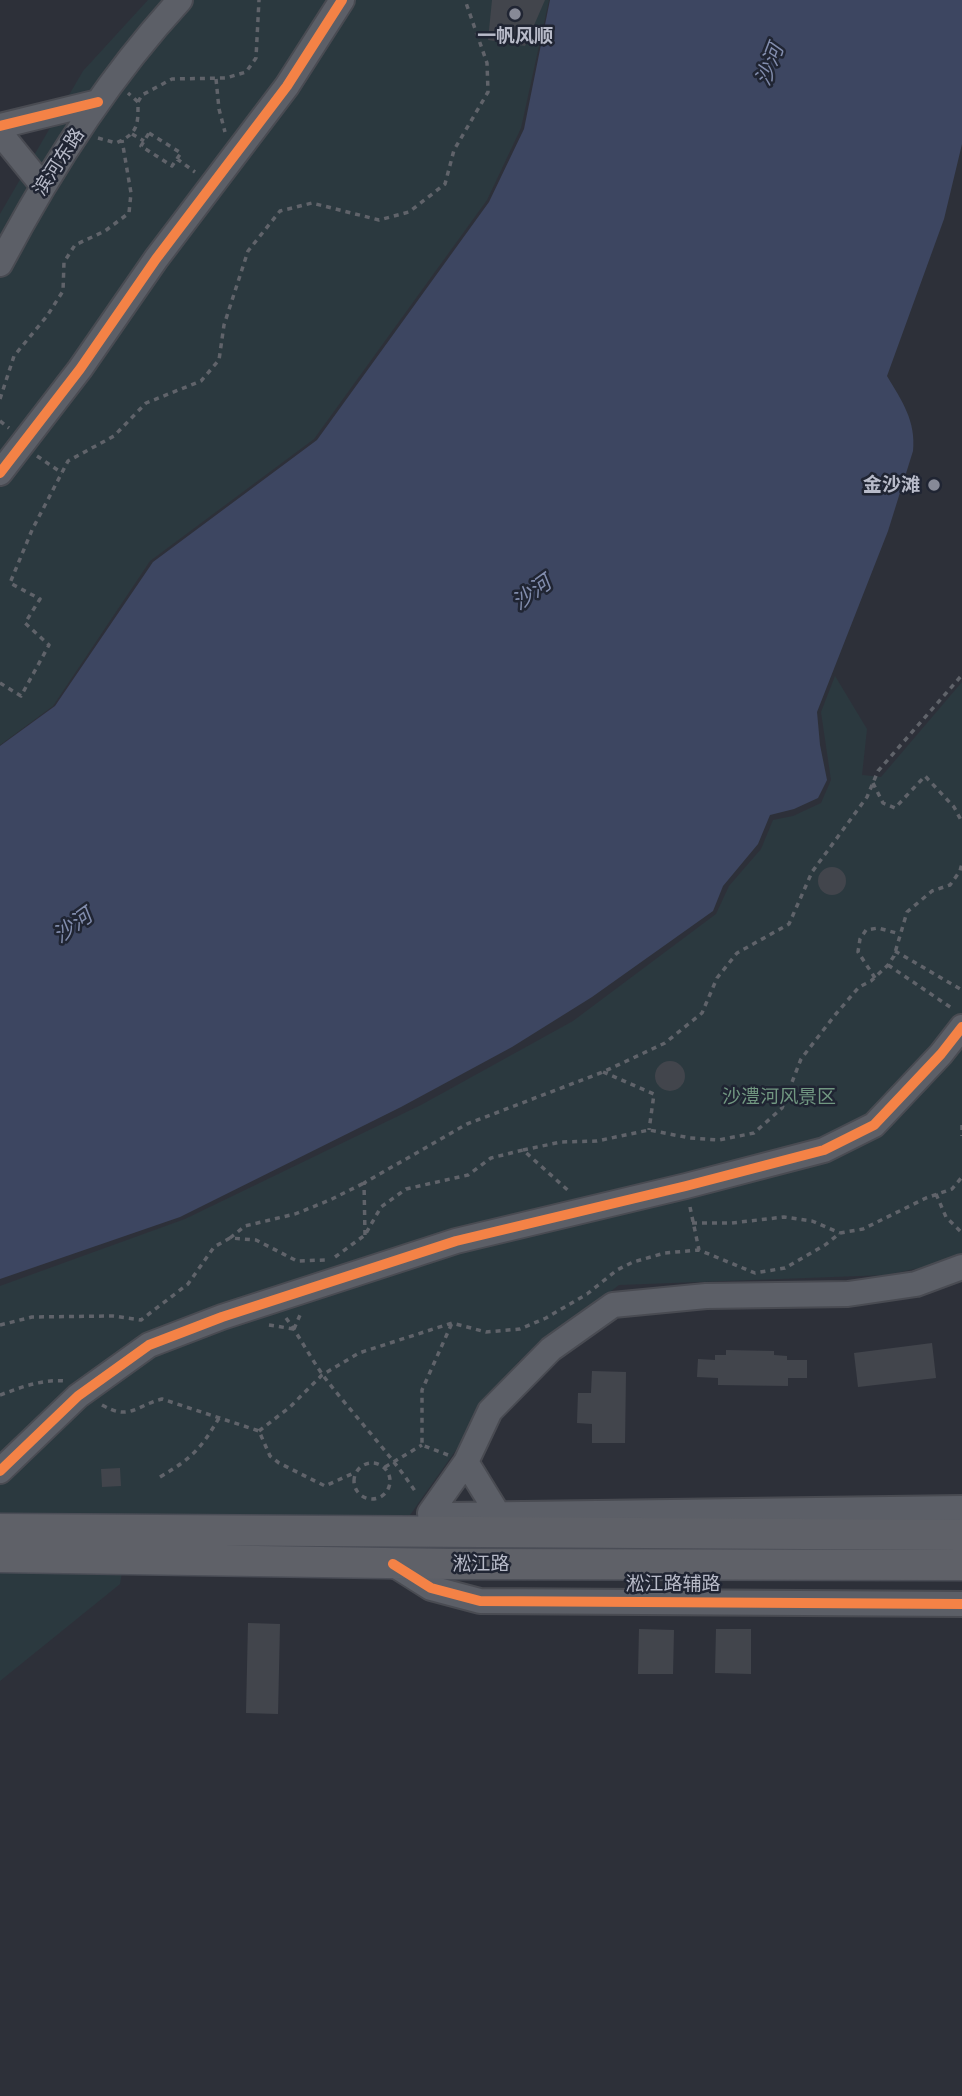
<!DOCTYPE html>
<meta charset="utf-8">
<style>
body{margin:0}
canvas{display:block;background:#2d3039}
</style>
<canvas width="962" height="2096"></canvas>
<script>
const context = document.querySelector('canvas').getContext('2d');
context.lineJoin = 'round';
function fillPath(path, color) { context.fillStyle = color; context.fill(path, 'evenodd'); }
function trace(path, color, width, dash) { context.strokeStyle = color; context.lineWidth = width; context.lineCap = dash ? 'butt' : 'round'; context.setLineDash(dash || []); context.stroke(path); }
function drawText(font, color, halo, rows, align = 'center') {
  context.font = font + ' "Public Sans","Noto Sans SC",sans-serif'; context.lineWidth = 5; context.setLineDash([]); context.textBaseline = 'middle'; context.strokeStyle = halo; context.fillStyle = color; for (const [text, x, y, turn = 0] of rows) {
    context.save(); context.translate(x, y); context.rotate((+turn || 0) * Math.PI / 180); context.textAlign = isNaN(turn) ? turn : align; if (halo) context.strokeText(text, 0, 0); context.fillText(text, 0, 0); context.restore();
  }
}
const green = new Path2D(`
 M148,0H549L521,128L487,200L314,439L150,561L53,706L0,745V214L83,71Z
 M835,676L867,729L862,775L881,777L962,682V1259L886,1275L619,1285L519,1361L410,1515L377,1519L131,1517L120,1584L0,1681V1286L185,1219L421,1105L573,1021L716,914L729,886L761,849L773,820L793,816L821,803L831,780L821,712Z`);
const water = new Path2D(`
 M550,0H962V144L944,219L887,376C902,401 916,421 913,451L888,531L817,712L820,745L827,780L818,798L794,809L770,815L758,844L723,886L713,911L592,997L512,1047L401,1107L180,1217L0,1279V746L55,706L153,562L317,440L489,202L524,129Z`);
const building = new Path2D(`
 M492,0H545L525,46L488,40Z
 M818 881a14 14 0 1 1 28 0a14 14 0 1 1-28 0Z
 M655 1076a15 15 0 1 1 30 0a15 15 0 1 1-30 0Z
 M932,1343L936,1378L858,1387L854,1353Z
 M726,1350L774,1351V1355L787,1356V1360H807V1378H788V1386L718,1385V1378L697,1377L698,1359L715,1360V1355H726Z
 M592,1371L626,1372L625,1443H592V1424L577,1423L578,1393H591Z
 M120,1468L121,1486L102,1487L101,1469Z
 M248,1623L280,1624L278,1714L246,1713Z
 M639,1629L674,1630L673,1674H638Z
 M716,1629H751V1674L715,1673Z`);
const path = new Path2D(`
 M216,79L219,109L225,132
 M138,102L142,95L172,79L226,78L246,72L256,58L259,0
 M149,133L181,153L172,166L141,146Z
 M132,134L144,141
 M98,138L116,143C139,133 138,124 138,102L128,93
 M177,159L195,172
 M0,399L14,356L47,316L63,291L64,262L75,245L105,231L129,213L131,193L122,140
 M0,421L9,428
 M37,456L62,473
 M0,683L21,696L49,645L25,623L40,599L10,583L32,530L68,461L114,436L146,403L201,381L219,360L224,325L248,251L280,211L312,203L379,220L409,212L445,184L454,150L488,92L487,63L465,0
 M873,783L883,803L895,808L925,776L954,807L962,822
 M895,951L962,990
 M888,965L953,1009
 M875,978L858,952L860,939L866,930L878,928L900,934
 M603,1072L654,1094L649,1130
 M962,1125V1136
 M523,1150L561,1142L597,1141L649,1130L690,1138L719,1140L754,1133L782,1108L801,1059L835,1015L859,987L871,981L888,965L894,956L907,912L932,891L950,885L960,871L962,863
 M936,1194L946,1217L962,1233
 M690,1207L699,1250
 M692,1223H732L784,1217L812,1221L840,1233
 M365,1235L364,1183L467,1124L603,1072L665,1043L702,1013L717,978L737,953L789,924L812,872L867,797L878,771L962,675
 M230,1238L245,1226L295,1214L330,1200L364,1183
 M335,1257L365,1235L381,1207L406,1189L468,1175L491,1158L523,1150L571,1193
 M286,1318C300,1337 311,1359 325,1378C355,1417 390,1453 417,1494
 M0,1325L32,1317L113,1316L141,1320L188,1284L214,1247L230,1238L256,1240L297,1261L325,1260
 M269,1325L294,1329
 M294,1329L300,1315
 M0,1395C22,1387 42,1379 65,1381
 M102,1405C130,1421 135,1406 162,1399L259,1431L270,1456L279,1463L325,1486L356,1472
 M259,1431L290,1407L322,1375L359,1353L452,1323L486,1332L520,1329L546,1318L587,1294L617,1270L633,1262L665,1253L699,1250L755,1273L785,1268L825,1245L840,1233L863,1229L926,1198L952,1189L962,1177
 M448,1455L422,1445V1390L452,1323
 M354 1481a18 18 0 1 1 36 0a18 18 0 1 1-36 0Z
 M385,1467L422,1445
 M160,1477C192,1458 200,1450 219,1418`);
const minor = new Path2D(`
 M0,126L98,102
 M0,133L43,186
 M0,264C50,169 107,79 180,0
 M0,473L80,369L156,259L287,86L342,0
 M466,1462L498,1514V1526
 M0,1471L78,1396L149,1345L222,1317L456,1241L686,1186L824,1150L874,1125L941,1054L962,1027
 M430,1513L450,1515L962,1508
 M432,1533L430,1513L466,1462L490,1411L551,1349L613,1305L706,1296L848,1294L916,1284L962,1267
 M393,1564L431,1588L480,1601L962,1604`);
const major = new Path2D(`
 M0,1529L962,1535
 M0,1557L450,1564L962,1565`);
const cycleway = new Path2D(`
 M0,126L98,102
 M0,473L80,369L156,259L287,86L342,0
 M0,1471L78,1396L149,1345L222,1317L456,1241L686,1186L824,1150L874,1125L941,1054L962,1027
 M393,1564L431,1588L480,1601L962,1604`);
const markers = [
 [515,14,7,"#878a97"],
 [934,485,7,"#878a97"]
];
const poiNames = [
 ["一帆风顺",515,36],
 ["金沙滩",920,485,"right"]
];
const streetNames = [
 ["滨河东路",59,162,-57],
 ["淞江路",481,1564],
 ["淞江路辅路",673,1584]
];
const parkNames = [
 ["沙澧河风景区",779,1097]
];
const waterNames = [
 ["沙河",770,65,-69],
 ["沙河",532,593,-36],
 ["沙河",73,926,-36]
];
fillPath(green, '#2b393f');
fillPath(water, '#3d4661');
fillPath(building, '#42454c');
trace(minor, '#494b52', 28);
trace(major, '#4a4d56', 33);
trace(path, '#60636a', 3.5, [5, 5]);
trace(minor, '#5c5f67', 24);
trace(major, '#5f6168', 30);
trace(cycleway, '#f48246', 10);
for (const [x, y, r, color] of markers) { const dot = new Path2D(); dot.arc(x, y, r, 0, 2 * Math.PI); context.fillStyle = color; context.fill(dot); trace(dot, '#202533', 2.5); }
drawText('bold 19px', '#b8bbc9', '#202533', poiNames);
drawText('19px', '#b8bbc9', '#202533', streetNames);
drawText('19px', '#719781', '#202533', parkNames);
drawText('italic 21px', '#828dad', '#202533', waterNames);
</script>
